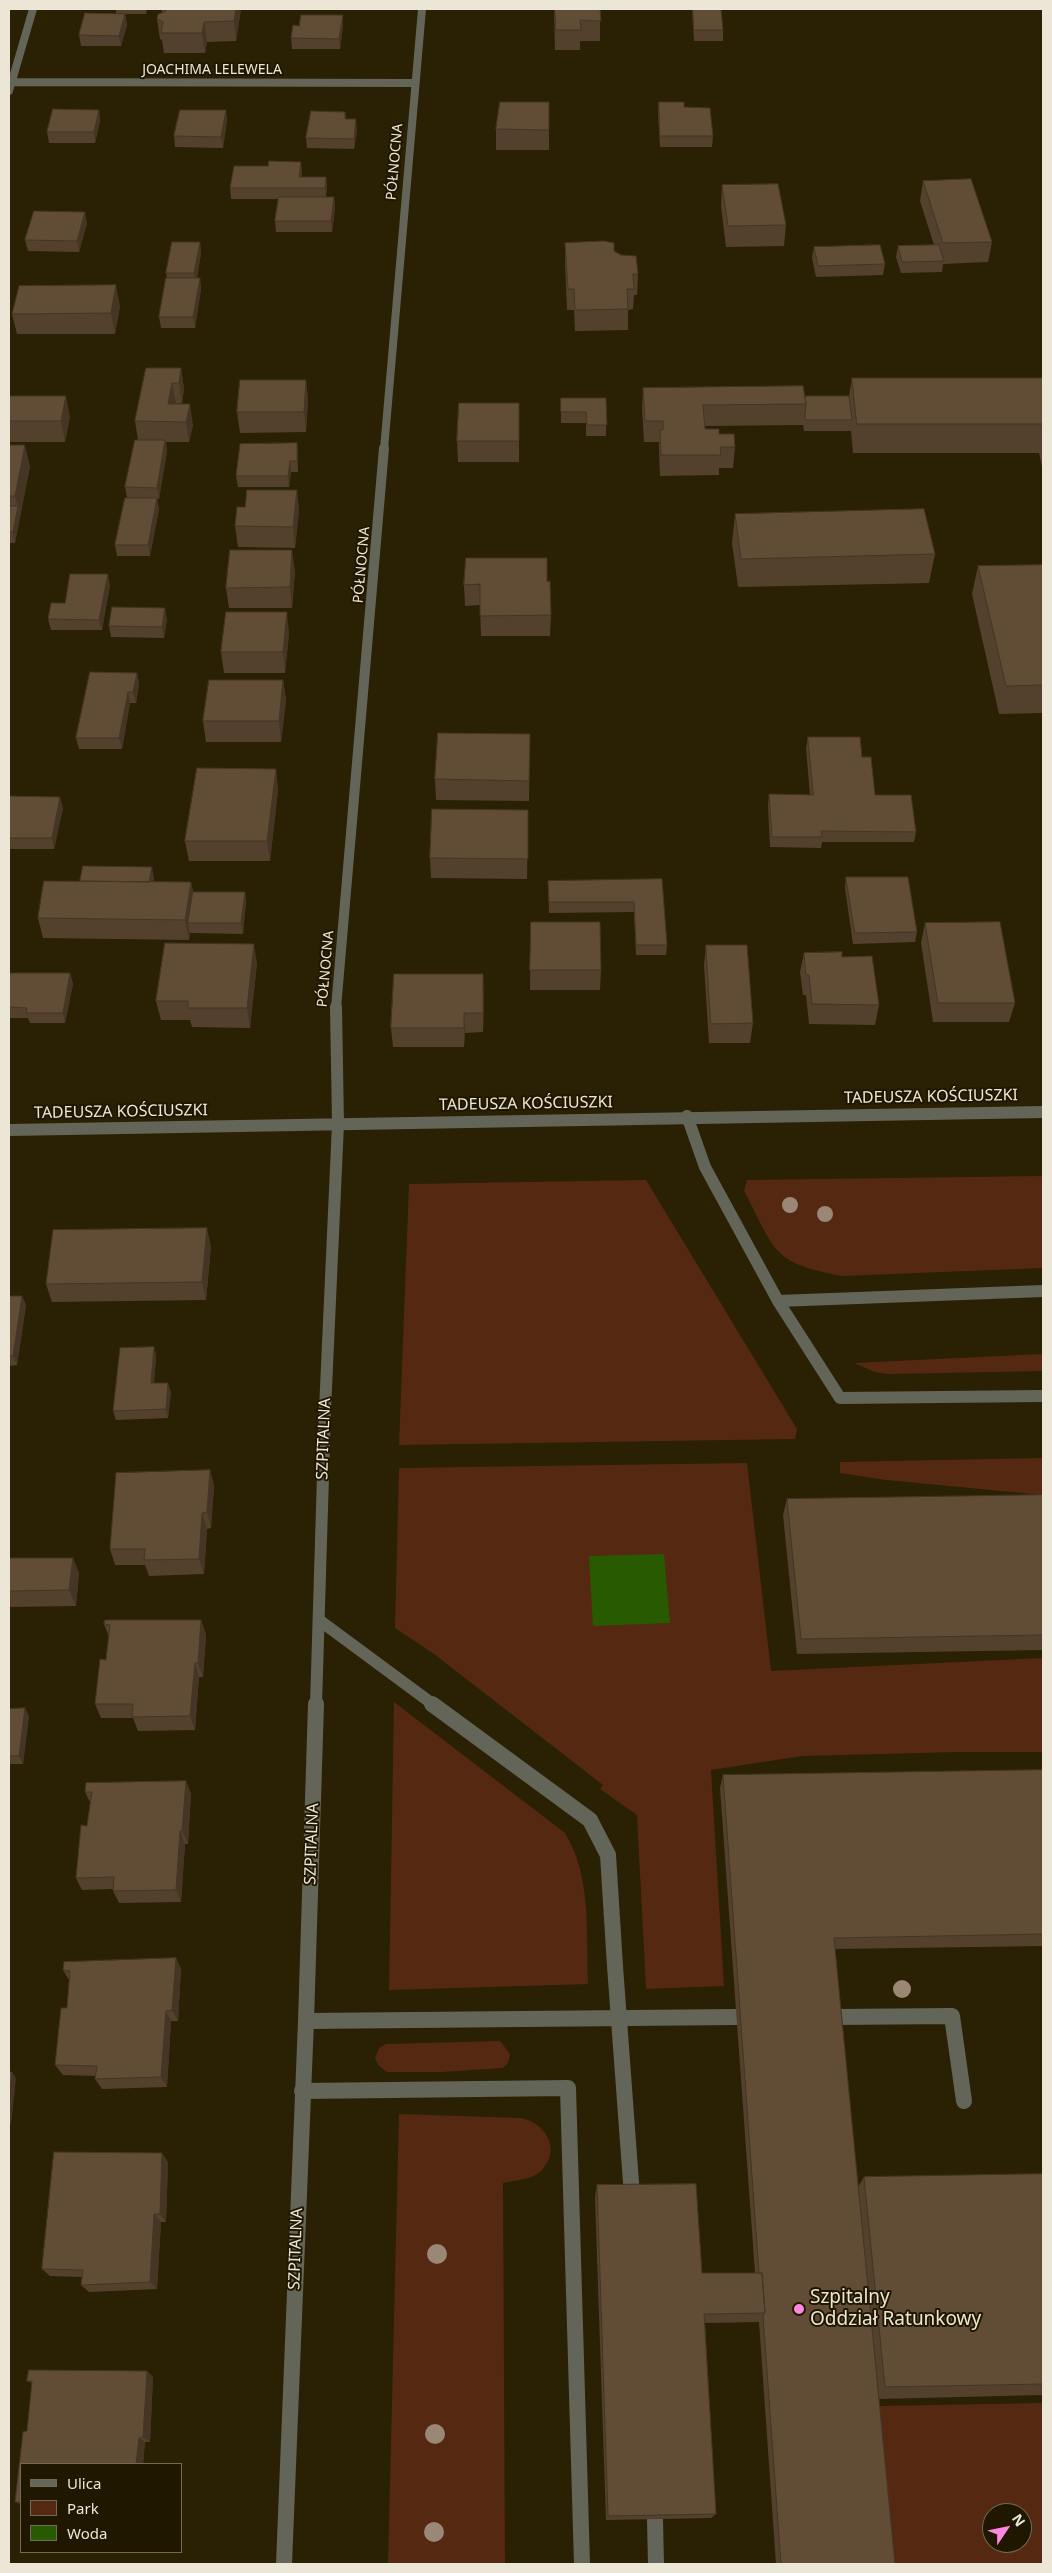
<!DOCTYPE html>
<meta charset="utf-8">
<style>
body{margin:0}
#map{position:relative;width:1052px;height:2573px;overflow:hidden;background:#2a2004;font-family:"Noto Sans",sans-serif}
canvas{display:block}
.frame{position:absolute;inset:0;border:10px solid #ece6d6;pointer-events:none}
.legend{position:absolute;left:20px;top:2463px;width:162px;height:90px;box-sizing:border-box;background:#201700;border:1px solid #726a56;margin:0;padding:6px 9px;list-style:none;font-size:15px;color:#ece6d6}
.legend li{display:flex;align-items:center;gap:10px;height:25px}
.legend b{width:25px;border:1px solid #726a56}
.north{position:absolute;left:982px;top:2503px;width:50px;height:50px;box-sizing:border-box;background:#201700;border:1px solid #726a56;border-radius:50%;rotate:56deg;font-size:14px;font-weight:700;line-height:20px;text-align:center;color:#ece6d6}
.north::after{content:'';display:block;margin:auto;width:18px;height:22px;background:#fd86e1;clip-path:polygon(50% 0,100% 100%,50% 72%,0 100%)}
</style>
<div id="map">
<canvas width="1052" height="2573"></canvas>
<div class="frame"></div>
<ul class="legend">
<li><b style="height:6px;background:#636558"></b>Ulica</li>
<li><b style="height:14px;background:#552811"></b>Park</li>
<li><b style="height:14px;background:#285a02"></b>Woda</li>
</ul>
<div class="north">N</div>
</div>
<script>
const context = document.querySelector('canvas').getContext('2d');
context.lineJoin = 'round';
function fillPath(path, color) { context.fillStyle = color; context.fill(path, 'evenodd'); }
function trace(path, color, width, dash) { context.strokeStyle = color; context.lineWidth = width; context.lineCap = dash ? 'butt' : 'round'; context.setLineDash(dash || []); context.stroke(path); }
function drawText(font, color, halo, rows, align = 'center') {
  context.font = font + ' "Noto Sans",sans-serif'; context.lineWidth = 4; context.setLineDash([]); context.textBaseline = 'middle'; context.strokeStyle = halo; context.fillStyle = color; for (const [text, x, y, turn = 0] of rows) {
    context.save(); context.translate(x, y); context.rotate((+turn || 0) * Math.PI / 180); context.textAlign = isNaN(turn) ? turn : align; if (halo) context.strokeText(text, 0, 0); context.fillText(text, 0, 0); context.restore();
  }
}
const green = new Path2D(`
 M1043,1176V1268L842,1276C821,1272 792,1267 777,1250C766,1238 753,1207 744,1191L747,1180Z
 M646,1180L797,1429L795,1439L399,1445L409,1184Z
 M1043,1354V1371L888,1374L875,1372L854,1363Z
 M1043,1458V1495L886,1480L840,1473V1462Z
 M747,1463L771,1671L1043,1658V1752H959L802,1756L711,1770L724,1986L646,1989L637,1815L600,1789L603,1785L434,1654L395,1628L399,1468Z
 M394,1702L565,1833C592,1877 586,1934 588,1984L389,1990Z
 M500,2041L510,2054L508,2063L503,2068L442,2072H387L379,2066L375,2058L379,2048L386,2044Z
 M399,2114L521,2118C546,2123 562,2150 541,2171C532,2180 515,2180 503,2183L505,2564H388Z
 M1043,2403V2564H894L878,2406ZM992,2513H1022V2543H992Z`);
const water = new Path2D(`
 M664,1554L670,1623L593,1626L589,1556Z`);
const serviceFar1 = new Path2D(`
 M687,1116L705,1167L778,1301L840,1398L1043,1396
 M778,1301L1043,1291
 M319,1620L434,1705`);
const service = new Path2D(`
 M432,1704L590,1820L608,1855L615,1966
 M836,2017L952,2016L964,2101
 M306,2021L737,2017
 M302,2091L568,2088L582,2564
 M655,2520L656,2564`);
const minorFar2 = new Path2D(`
 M9,82L415,83
 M9,91L33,9`);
const minorFar1 = new Path2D(`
 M316,1705L325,1410L338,1124`);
const minor = new Path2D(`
 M284,2564L306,2021L316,1704`);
const tertiaryFar2 = new Path2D(`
 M384,449L422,9`);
const tertiaryFar1 = new Path2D(`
 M336,1008L384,448`);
const tertiary = new Path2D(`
 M336,1007L338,1124
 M9,1130L1043,1112`);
const serviceBridge = new Path2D(`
 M615,1966L632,2196`);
const trees = [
 [790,1205,8],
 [825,1214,8],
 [902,1989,9],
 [437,2254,10],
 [435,2434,10],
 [434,2532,10]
];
const wall = new Path2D(`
 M116,9H147L146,14H116Z
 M162,9H241L236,41L207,42L205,53H164L162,40L160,39L157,19L162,13Z
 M554,9H600V41H580V50H555Z
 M692,9H721L723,30V41H694Z
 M125,14L127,25L121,46H81L79,35Z
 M343,15V26L340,49H292L291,38Z
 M549,102V150H496V129Z
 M659,102L684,107L713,136L712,147H660L658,113Z
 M99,110L100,121L95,143H49L47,132Z
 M226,110L227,121L223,148L175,147L174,136Z
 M345,112L346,119L357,130L354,149L307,148L306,138Z
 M301,162L302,173V177H326L327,188L326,197H334L335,208L332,232H276L275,221L278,199H231L230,188L268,166Z
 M923,181L992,242L988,262L943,264L942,272L901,273L896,257L898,246L934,245L920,201Z
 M722,185L786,225L784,246L726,247L721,206Z
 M87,223L79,252L28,251L25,240Z
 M200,242L201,253L197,278H200L201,289L195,328H161L159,317L167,278L166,273Z
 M565,243L614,251L638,274L637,295H634L633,309L628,310V330L575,331L574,310H567L565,264Z
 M814,247L885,264L883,275L816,277L812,258Z
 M120,306L115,334H17L12,314Z
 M181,368L184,389L182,403L176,404H175L193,425L189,442H166L167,451L159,499H157L159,509L150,556H117L115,545L127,498L125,487L138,440L135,421Z
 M852,378H1043V471L1039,453H853L851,431H804L803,425L705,426V429L719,434L735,447L733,468H719V475L660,476L659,451V442H644L642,408L643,388L805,396H849Z
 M306,380L308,400L306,432L240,433L237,412Z
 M9,396L70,416L65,442H9Z
 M561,398H606V436H586V423H561Z
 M519,403V462H458L457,441Z
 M297,443L298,454V472H291L289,487H238L236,476Z
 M9,445L30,466L15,543H9Z
 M297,490L299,511L295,548L238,547L235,526L245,507Z
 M735,514L935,554L929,583L738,587L732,543Z
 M1043,565V713L999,714L972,594L978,566Z
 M295,571L292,608H229L226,588Z
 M547,582L551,615L550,636H481L480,605L465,606L464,585Z
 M110,585L102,630H51L48,619L65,603Z
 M167,619L164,638L111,637L109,626Z
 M289,633L285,673H224L221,652Z
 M137,673L139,684L136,703H130L122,749H79L76,738Z
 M283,680L286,700L281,742H206L203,721Z
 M530,734L529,801L436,800L435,779Z
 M808,737L862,757L875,795L916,832L914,842H822L821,848L770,847L768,805L769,794L810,795L806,748Z
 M276,769L278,790L270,861H189L185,841Z
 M9,796L63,808L54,849H9Z
 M528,810L527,879L431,878L430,858Z
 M846,877L917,932L915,942L853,944L845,888Z
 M154,878L153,882H191L193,892H245L246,902L243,934L190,933L189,940L43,938L38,918L80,881Z
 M662,879L667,945L666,955H636L634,912L549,913L548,881Z
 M531,922L601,970L600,990H530Z
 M925,923L1015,1003L1009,1022H933L921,943Z
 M706,945L753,1023L750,1043H709L704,965Z
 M804,953L842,957L879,1005L875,1025L809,1024L806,995H803L800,972Z
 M257,963L250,1028L192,1027L190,1020H161L156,1001Z
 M9,973H70L73,984L65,1023H30L28,1018H9Z
 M484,994L483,1032L465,1033L464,1047H393L391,1028Z
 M211,1246L206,1300L52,1302L46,1284Z
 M9,1296H22L26,1305L17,1365L9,1366Z
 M154,1347L156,1356L154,1383L171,1392L168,1418L116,1420L113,1411Z
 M210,1470L214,1486L211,1528L207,1529L204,1574L149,1576L145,1565H115L110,1549Z
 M1043,1495V1650L797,1654L783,1515L787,1499Z
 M9,1558L79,1573L76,1606L9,1607Z
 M201,1620L206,1635L203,1677H199L195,1730L138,1731L133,1718H101L95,1704L106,1660L109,1637L104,1624Z
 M9,1709L29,1716L23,1764H9Z
 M1043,1770V1946L835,1949L858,2187L864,2177L1043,2174V2395L879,2399L895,2564H776L759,2322L705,2323L716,2514L711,2518L606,2520L595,2197L597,2185L702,2273H755L720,1788L723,1775Z
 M186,1781L191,1794L188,1844H185L181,1902L119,1903L113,1891V1889L82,1890L76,1878L87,1826L90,1802L85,1792Z
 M176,1958L181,1969L178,2021H171L167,2087L102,2089L95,2079V2076L63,2075L55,2065L67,2008L69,1980L63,1970Z
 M168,2162L166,2222H161L157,2289L89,2292L81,2285L82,2277L50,2276L42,2269Z
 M29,2370L147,2371L153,2377L150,2442H145L143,2464H21V2504L15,2502L23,2432L27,2431L32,2383L27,2381Z`);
const shadedWall = new Path2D(`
 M236,9H241L236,41L234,21Z
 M125,14L127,25L121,46L119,36Z
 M343,15V26L340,49L339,39Z
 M204,22L207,42L205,53L202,33Z
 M99,110L100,121L95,143L94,132Z
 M226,110L227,121L223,148L221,137Z
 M356,119L357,130L354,149V139Z
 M301,162L302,173L300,187L299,177Z
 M326,177L327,188L326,199L325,188Z
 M334,197L335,208L332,232L331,221Z
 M85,212L87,223L79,252L77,241Z
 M200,242L201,253L196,284L194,273Z
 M200,278L201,289L195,328L193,317Z
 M116,285L120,306L115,334L111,313Z
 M181,368L184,389L182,403L179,383Z
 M306,380L308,400L306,432L304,412Z
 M172,383L176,404L172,421L168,404Z
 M66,396L70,416L65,442L61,421Z
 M190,404L193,425L189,442L186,422Z
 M165,440L167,451L159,499L157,488Z
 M297,443L298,454V472L297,461Z
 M25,445L30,466L20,517L15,496Z
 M290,461L291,472L289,487L288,476Z
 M297,490L299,511L295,548L293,527Z
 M157,498L159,509L150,556L148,545Z
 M18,506L20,517L15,543L13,532Z
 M292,550L295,571L292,608L290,587Z
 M108,574L110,585L102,630L99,620Z
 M165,608L167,619L164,638L162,627Z
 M287,612L289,633L285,673L283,652Z
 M137,673L139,684L136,703L133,692Z
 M283,680L286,700L281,742L279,721Z
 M128,692L130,703L122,749L119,738Z
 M276,769L278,790L270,861L267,841Z
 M60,797L63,808L54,849L52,838Z
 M152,867L154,878L149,902L147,891Z
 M191,882L195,902L188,923L190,933L189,940L185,920Z
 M245,892L246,902L243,934L241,923Z
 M254,944L257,963L250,1028L247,1008Z
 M70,973L73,984L65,1023L63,1013Z
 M483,974L484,994L483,1032Z
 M464,1013L465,1033L464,1047Z
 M207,1228L211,1246L206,1300L202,1282Z
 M22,1296L26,1305L17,1365L13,1356Z
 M154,1347L156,1356L153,1393L151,1383Z
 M168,1383L171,1392L168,1418L166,1409Z
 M210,1470L214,1486L211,1528L207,1512Z
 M202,1513L207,1529L204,1574L199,1559Z
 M73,1558L79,1573L76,1606L69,1590Z
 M201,1620L206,1635L203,1677L198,1663Z
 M195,1663L199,1677L195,1730L190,1716Z
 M25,1708L29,1716L23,1764L19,1756Z
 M186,1781L191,1794L188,1844L182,1831Z
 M180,1831L185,1844L181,1902L176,1890Z
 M176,1958L181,1969L178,2021L172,2010Z
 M166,2011L171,2021L167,2087L161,2077Z
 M12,2072L16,2078L11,2125L9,2122V2100Z
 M162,2153L168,2162L166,2222L160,2214Z
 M154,2214L161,2222L157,2289L150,2282Z
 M147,2371L153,2377L150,2442L143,2437Z
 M139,2438L145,2442L143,2464H136Z`);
const building = new Path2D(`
 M166,9H236L234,21L204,22L202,33H161L163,22L157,19L158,14L165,12Z
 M555,9H600L601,21L580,20L581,30H556Z
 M693,9H721L723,30H694Z
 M85,13L125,14L119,36L79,35Z
 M301,15H343L339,39L291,38L293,25L299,26Z
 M500,102H549V130L496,129Z
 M659,102H684V107L710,108L713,136H660Z
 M53,109L99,110L94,132H47Z
 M180,110H226L221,137L174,136Z
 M311,111L345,112V119H356L354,139L306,138Z
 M269,161L301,162L299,177H326L325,188H230L234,166H268Z
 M971,179L992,242L943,243L923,181Z
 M778,184L786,225L728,226L722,185Z
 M279,197H334L331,221H275Z
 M34,211L85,212L77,241L25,240Z
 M604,241L614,243V251L621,255L636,256L638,274H633L634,289H627L628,309L575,310L574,289H568L565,243Z
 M172,242H200L194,273H166Z
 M880,245L885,264L818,266L814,247Z
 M939,245L944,261L902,262L898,246Z
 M166,278H200L193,317H159Z
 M116,285L111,313L12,314L19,286Z
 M146,368H181L179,383H172L168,404H190L186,422L135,421Z
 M852,378H1043V424H857Z
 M240,380H306L304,412H237Z
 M803,386L806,404L703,405L705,429H719V434H734L735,447H720L721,455H661L660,430H663V421H645L643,388Z
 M9,396H66L61,421H9Z
 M805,396H849L852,420H805V414L806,404Z
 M561,398H606L607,425H587L586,412H561Z
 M459,403H519V441H457Z
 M135,440H165L157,488L125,487Z
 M297,443V461H290L288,476H236L240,444Z
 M9,445H25L15,496H9Z
 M247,490H297L293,527L235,526L237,507H245Z
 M125,498H157L148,545H115Z
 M9,506H18L13,532H9Z
 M924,509L935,554L741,559L735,514Z
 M230,550H292L290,587L226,588Z
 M466,558H547V582L550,581L551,615L480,616V584L464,585Z
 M1043,565V685L1006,686L978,566Z
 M70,574H108L99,620L48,619L51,603H65Z
 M112,607L165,608L162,627L109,626Z
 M226,612H287L283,652H221Z
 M90,672L137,673L133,692H128L119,738H76Z
 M209,680H283L279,721H203Z
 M438,733L530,734L529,781L435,779Z
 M808,737H860L862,757H871L875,795H911L916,832L821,831L822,837H772L769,794L813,795Z
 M197,768L276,769L267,841H185Z
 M9,796L60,797L52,838H9Z
 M432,809L528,810V859L430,858Z
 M83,866L152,867L149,882L80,881Z
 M846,877H908L917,932L855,933Z
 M662,879L667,945H636L634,902H549L548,881Z
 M44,881L191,882L185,920L38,918Z
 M193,892H245L241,923H188Z
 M531,922H600L601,970H530Z
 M1000,922L1015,1003H938L925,923Z
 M165,943L254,944L247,1008H188V1001H156Z
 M706,945H747L753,1023L711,1024Z
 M842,952V957L872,956L879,1005L812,1004L809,975H806L804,953Z
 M9,973H70L63,1013H26L27,1008L9,1007Z
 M394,974H483V1013H464V1028H391Z
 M207,1228L202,1282L46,1284L53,1230Z
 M9,1296H22L13,1356H9Z
 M154,1347L151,1383H168L166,1409L113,1411L120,1348Z
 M210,1470L207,1512L202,1513L199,1559L144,1560L145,1549H110L116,1473Z
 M1043,1495V1635L801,1639L787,1499Z
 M9,1558H73L69,1590L9,1591Z
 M105,1620H201L198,1663H195L190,1716L132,1717L133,1704H95L100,1659L106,1660L110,1625L104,1624Z
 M25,1708L19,1756H9V1709Z
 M1043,1770V1934L834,1938L895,2564H781L763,2316L765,2313L762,2273H759L723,1775Z
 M186,1781L182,1831H180L176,1890L113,1891L114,1877L76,1878L81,1825L87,1826L92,1792H85L86,1783Z
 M176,1958L172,2010L166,2011L161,2077L95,2079L97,2066L55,2065L61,2008H67L70,1971L63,1970L64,1962Z
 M9,2072H12L9,2100Z
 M54,2152L162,2153L160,2214H154L150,2282L81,2285L83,2270L42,2269Z
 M1043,2174V2384L885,2387L864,2177Z
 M696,2184L702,2273H762L765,2313L704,2314L716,2514L608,2516L597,2185Z
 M29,2370L147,2371L143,2437L139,2438L136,2464H21V2502H15L23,2432L27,2431L32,2381H27Z`);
const markers = [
 [799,2309,6,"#fd86e1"]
];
const farStreetnames = [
 ["JOACHIMA LELEWELA",212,70],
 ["PÓŁNOCNA",395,162,-85],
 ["PÓŁNOCNA",362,565,-85],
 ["PÓŁNOCNA",326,969,-85]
];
const streetNames = [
 ["TADEUSZA KOŚCIUSZKI",931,1097,-1],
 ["TADEUSZA KOŚCIUSZKI",526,1104,-1],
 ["TADEUSZA KOŚCIUSZKI",121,1112,-1],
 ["SZPITALNA",324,1439,-88],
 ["SZPITALNA",312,1844,-88],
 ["SZPITALNA",296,2249,-88]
];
const nearPoinames = [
 ["Szpitalny",810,2298],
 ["Oddział Ratunkowy",810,2320]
];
fillPath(green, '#552811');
fillPath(water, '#285a02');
trace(serviceFar1, '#636558', 12);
trace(service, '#636558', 16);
trace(minorFar2, '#636558', 8);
trace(minorFar1, '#636558', 12);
trace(minor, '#636558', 16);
trace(tertiaryFar2, '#636558', 8);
trace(tertiaryFar1, '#636558', 10);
trace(tertiary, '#636558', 12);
trace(serviceBridge, '#636558', 16);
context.fillStyle = '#9a8775';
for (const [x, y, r] of trees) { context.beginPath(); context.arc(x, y, r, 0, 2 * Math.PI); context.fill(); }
fillPath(wall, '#53412e');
fillPath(shadedWall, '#443525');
fillPath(building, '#614c35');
trace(building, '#443525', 1);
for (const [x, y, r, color] of markers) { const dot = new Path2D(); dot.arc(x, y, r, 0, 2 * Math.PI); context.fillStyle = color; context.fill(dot); trace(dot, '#201700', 2); }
drawText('14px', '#ece6d6', '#201700', farStreetnames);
drawText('16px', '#ece6d6', '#201700', streetNames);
drawText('19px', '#ece6d6', '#201700', nearPoinames, 'left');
</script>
